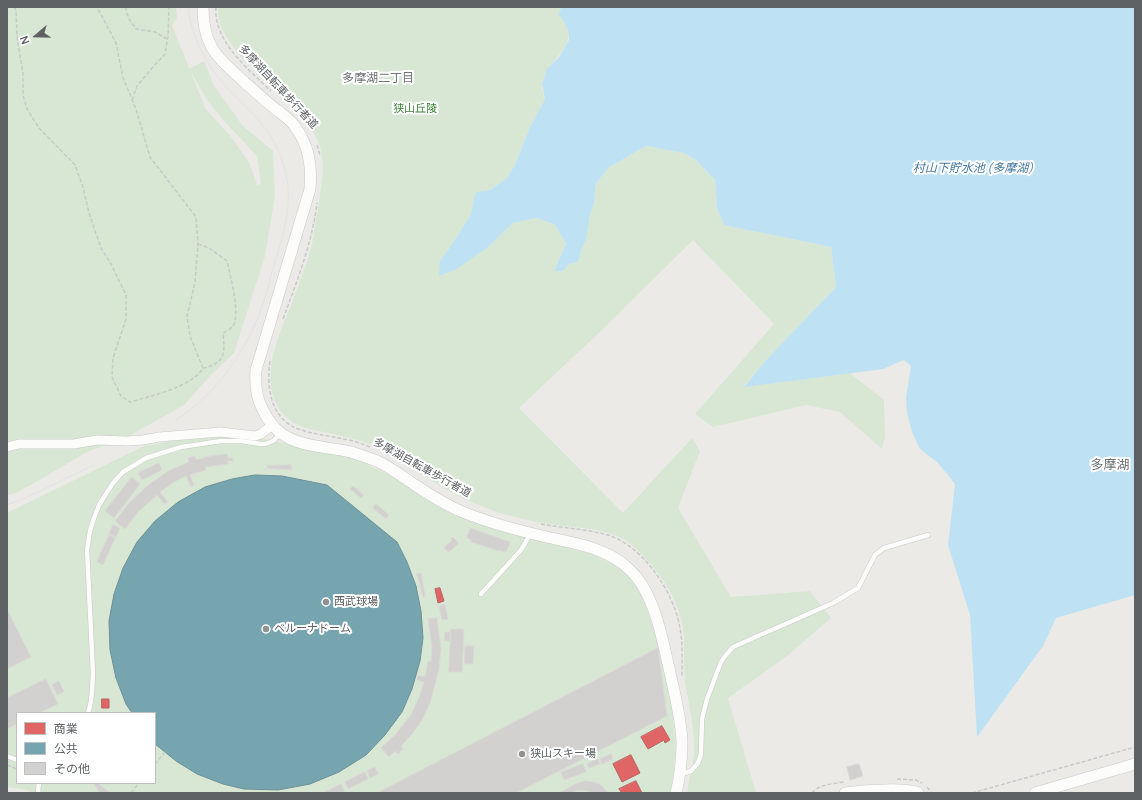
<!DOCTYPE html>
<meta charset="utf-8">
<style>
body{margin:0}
#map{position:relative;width:1142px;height:800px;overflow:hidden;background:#eceae7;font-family:Manrope,"Noto Sans JP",sans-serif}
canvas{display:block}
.frame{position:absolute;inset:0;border:8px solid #5d6164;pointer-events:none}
.legend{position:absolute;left:16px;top:712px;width:140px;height:72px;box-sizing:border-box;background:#fff;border:1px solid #bec0c1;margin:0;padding:5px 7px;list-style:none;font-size:12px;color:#5d6164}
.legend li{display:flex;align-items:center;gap:8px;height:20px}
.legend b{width:20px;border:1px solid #bec0c1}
.north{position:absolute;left:16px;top:16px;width:40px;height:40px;-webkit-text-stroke:3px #fff;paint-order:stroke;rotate:250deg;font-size:11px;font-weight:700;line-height:16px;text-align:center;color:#5d6164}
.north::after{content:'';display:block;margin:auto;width:14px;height:18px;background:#5d6164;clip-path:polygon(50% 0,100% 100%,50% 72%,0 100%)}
</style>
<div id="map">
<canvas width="1142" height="800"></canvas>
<div class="frame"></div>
<ul class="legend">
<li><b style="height:11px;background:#e06666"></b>商業</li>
<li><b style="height:11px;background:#76a5af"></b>公共</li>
<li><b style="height:11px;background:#d3d1d0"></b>その他</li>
</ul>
<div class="north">N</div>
</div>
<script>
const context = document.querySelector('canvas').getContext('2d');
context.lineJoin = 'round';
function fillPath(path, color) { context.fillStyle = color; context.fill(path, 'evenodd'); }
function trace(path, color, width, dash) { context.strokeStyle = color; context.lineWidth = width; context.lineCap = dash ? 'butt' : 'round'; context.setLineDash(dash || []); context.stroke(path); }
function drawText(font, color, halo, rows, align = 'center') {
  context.font = font + ' Manrope,"Noto Sans JP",sans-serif'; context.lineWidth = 4; context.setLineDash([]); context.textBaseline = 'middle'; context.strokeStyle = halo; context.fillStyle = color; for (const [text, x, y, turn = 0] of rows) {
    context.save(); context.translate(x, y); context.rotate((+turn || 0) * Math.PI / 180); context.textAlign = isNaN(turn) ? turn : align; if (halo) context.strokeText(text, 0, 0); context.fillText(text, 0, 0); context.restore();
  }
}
const green = new Path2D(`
 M7,7H176L177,18L172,25L173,28L205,108L232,138L250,164L257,186L261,183L257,156L224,121L207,100L189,69L204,61L214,86L243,126L273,151L275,196L265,256L234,353L208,378L184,405L127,437L87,452L36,482L14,494L7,495Z
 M218,7H562L558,14C584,44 554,52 544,78C543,80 542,82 542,84C541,88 544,94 545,99L530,127L515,165L507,178L490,190L476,192L471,214L451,246L440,261L487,248L513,223L537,218L555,225L566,244L554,270L563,271L569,264L578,262L582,248L586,240L590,215L594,204L596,184L608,168L646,146L684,153L696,160L715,180L717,208L724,225L831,247L836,287L767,359L744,386L850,373L884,400L885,437L882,449L840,412L806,405L713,427L695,414L774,324L693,240L604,328L519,408L623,513L692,438L700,451L678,508L731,597L810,591L831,618L787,656L728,698L756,793H687C689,779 693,766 694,752C695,727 688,704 685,680C683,661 686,641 682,622C676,595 659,572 639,552C632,545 624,538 614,535C598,528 580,528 563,526C537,522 511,518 486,508C461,499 436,484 413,469C400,461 387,451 373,445C360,440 346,437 333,434C316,430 298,429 285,416C251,379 286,323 299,284C304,271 309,257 312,244C314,232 316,220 318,208C321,186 327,163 318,141C311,123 296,111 282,97C270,85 257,73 245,61C233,47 216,27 218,7Z
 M192,437L261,438L304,448L354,458L395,478L515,533L591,554L619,567L639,588L655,632L671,699L676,748L673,777L670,793H32L27,790L7,787V513L144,446ZM17,713H155V783H17Z`);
const water = new Path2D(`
 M562,7H1135V595L1056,618L1043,646L977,737L970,615L948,545L955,484L938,463L920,449L912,432L907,413L906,398L911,366L904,360L883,369L744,387L767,359L836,287L831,247L724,225L717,208L715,180L696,160L684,153L646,146L608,168L596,184L594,204L590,215L586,240L582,248L578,262L569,264L563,271H554L566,244L555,225L537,218L513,223L487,248L468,261L457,269L439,276L440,261L451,246L471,214L474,198L476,192L490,190L507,178L515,165L530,127L545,99L542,84L547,69L559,57L569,40L568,30L563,20L558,14Z`);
const shops = new Path2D(`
 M440,588L444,601L438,603L435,589Z
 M102,699H109V708H102Z
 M662,726L670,740L665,743L664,740L648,749L641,737Z
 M631,755L640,773L622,782L613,764Z
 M636,781L642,793H622L619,789Z`);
const public = new Path2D(`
 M255,475L282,476L327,485L397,542L407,562L416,586L421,611L423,638L420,661L412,689L402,712L385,735L366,755L339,772L310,784L278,790L244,789L223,784L197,774L176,761L155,744V713H132L126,704L116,678L110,650L109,621L114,594L123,568L137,542L155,521L178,502L205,487L232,479Z`);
const building = new Path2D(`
 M227,454L228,458H233V461H228V464L205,467L206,470L190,475L194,485L191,487L186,476L174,482L160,492L168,502L164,504L157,495L138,512L125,529L115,521L128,504L147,486L168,471L189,462L188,458L195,456L196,460L210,456Z
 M159,463L162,470L142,480L138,473Z
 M291,465L292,470L267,468V466Z
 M132,477L140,484L114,518L105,511Z
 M353,486L364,495L361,498L350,489Z
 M376,504L389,515L386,519L373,508Z
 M113,525L120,528L116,537L109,534Z
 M470,528L510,542L509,547H508L506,552L499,550V551L471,542V540L467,538Z
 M109,535L115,538L103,565L97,562Z
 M453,537L459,543L449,552L444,548L452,540L451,539Z
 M421,573L425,596L423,597L417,574Z
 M445,605L448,619L442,620L439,606Z
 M7,609L31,657L7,669Z
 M437,618L441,649L439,669L430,703L422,720L412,734L401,746L403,749L398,754L395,751L389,757L381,748L395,735L402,726L411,715L420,695L424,682L417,680L418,675L425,677L428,661H431L432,646L428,619Z
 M451,629H464L462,672H449Z
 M445,632H450V641H445Z
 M465,646H474L473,664H465Z
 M658,648L667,716L516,793H377Z
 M46,679L58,704L39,713H17V724L7,729V698Z
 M59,681L64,692L57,695L52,685Z
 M611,754L613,759L602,764L600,759Z
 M598,759L600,764L589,768L587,764Z
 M583,764L586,772L564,780L561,772Z
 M859,764L863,776L850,780L847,767Z
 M375,767L378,774L370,778L367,771Z
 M365,772L368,779L348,789L345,782Z
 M585,781L594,782L599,784L602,786L608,793H594L588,791L578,790L570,793H559L575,784Z
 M94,783H98L110,793H100Z
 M341,784L344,791L340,793H323Z`);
const path = new Path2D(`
 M14,7L16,10L17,38L23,73V95L27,109L39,128L75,165L83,187L89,213L101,248L111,264L126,295V319L113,358L112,377L121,396L130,402C151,396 192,387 203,368L190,336L187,316L195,283L198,244L196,217L150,157L136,109L123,78L116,43L97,7
 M125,7L129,19L136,29L155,32L167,39
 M216,7C213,41 249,70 271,91
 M132,100L137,86L152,68L165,54L168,36L169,7
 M317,145L320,155
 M198,244L209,248L227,261C230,275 241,314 233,326C231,329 226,331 223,333C225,352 226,363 203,368
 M283,319C297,281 312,244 317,203
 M270,361C266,388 271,421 301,430C324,437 348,437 370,447
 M541,524C563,528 586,529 608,535C643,546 674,592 680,628C683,644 682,660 682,676
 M155,764L165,752
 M7,765L17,769
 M897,779L916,780L922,783
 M927,787L932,793
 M131,793L139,783
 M812,793C819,784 833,784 844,782
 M972,793L1135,747`);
const service = new Path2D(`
 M481,594L521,550L531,533
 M88,713C93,700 92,687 93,673L87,550L90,531L94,518L99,505L113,483L123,472L146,458L181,447L221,441H241L261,444H265L273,441L281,433
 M7,756L17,760
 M681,774L691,771L698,763L701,754L702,719L707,699L721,662L726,655L733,647L833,603L858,588L875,555L884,548L928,535
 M39,783L38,791L39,793`);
const minor = new Path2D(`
 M7,447L19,444H74L97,440L127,441L143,440L159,437L221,432L255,436L261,434L272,425`);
const tertiary = new Path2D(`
 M203,7C203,43 214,55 239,77C250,87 262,98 273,107C281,114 291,119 296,128C309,146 312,167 310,189L256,370C255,384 256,398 263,410C281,449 315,444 351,452C360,455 369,458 377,461C388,466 399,474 409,481C426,492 443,504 463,512C487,522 513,529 538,535C566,542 598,545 622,563C632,571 641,581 646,592C658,615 663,642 669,668C674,692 681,716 682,742C682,759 680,777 676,793
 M845,793C860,791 906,787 918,793
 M1035,793L1135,764`);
const tram = new Path2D(`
 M176,420C210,398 234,367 252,331C262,311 268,287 274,265C287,223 297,190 277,148C267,126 249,110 233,94C209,70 192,41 188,7
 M7,505L25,498L94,465`);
const pathBridge = new Path2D(`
 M808,793H815`);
const markers = [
 [326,602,4,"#8f9192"],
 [266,629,4,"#8f9192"],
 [522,754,4,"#8f9192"]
];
const streetNames = [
 ["多摩湖自転車歩行者道",278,87,47],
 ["多摩湖自転車歩行者道",422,468,29]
];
const parkNames = [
 ["狭山丘陵",415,109]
];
const poiNames = [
 ["西武球場",334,602],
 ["ベルーナドーム",274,629],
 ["狭山スキー場",530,754]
];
const neighbourhoodNames = [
 ["多摩湖二丁目",378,79]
];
const waterNames = [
 ["村山下貯水池 (多摩湖)",973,169]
];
const quarterNames = [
 ["多摩湖",1110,465]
];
fillPath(green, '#d7e7d3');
fillPath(water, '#bee2f4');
fillPath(shops, '#e06666');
trace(shops, '#b96465', 1);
fillPath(public, '#76a5af');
trace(public, '#6e9198', 1);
fillPath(building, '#d3d1d0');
trace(building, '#dbd9d6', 1);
trace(service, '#c8c8c7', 5.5);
trace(minor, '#c8c8c7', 10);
trace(tertiary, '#c8c8c7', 12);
trace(path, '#c6cbc8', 1.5, [4, 2]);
trace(service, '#fcfcfb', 4.5);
trace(minor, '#fcfcfb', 9);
trace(tertiary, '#fcfcfb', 11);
trace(tram, '#e3e2e2', 1);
trace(pathBridge, '#c6cbc8', 1.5, [4, 2]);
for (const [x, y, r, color] of markers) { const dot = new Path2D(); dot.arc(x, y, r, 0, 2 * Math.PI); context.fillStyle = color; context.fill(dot); trace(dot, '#fff', 1.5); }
drawText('11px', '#5d6164', '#fff', streetNames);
drawText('11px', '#3f843c', '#fff', parkNames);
drawText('11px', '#5d6164', '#fff', poiNames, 'left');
drawText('12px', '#6e7376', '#fff', neighbourhoodNames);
drawText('italic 12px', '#457aa2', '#fff', waterNames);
drawText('13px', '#6e7376', '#fff', quarterNames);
</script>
